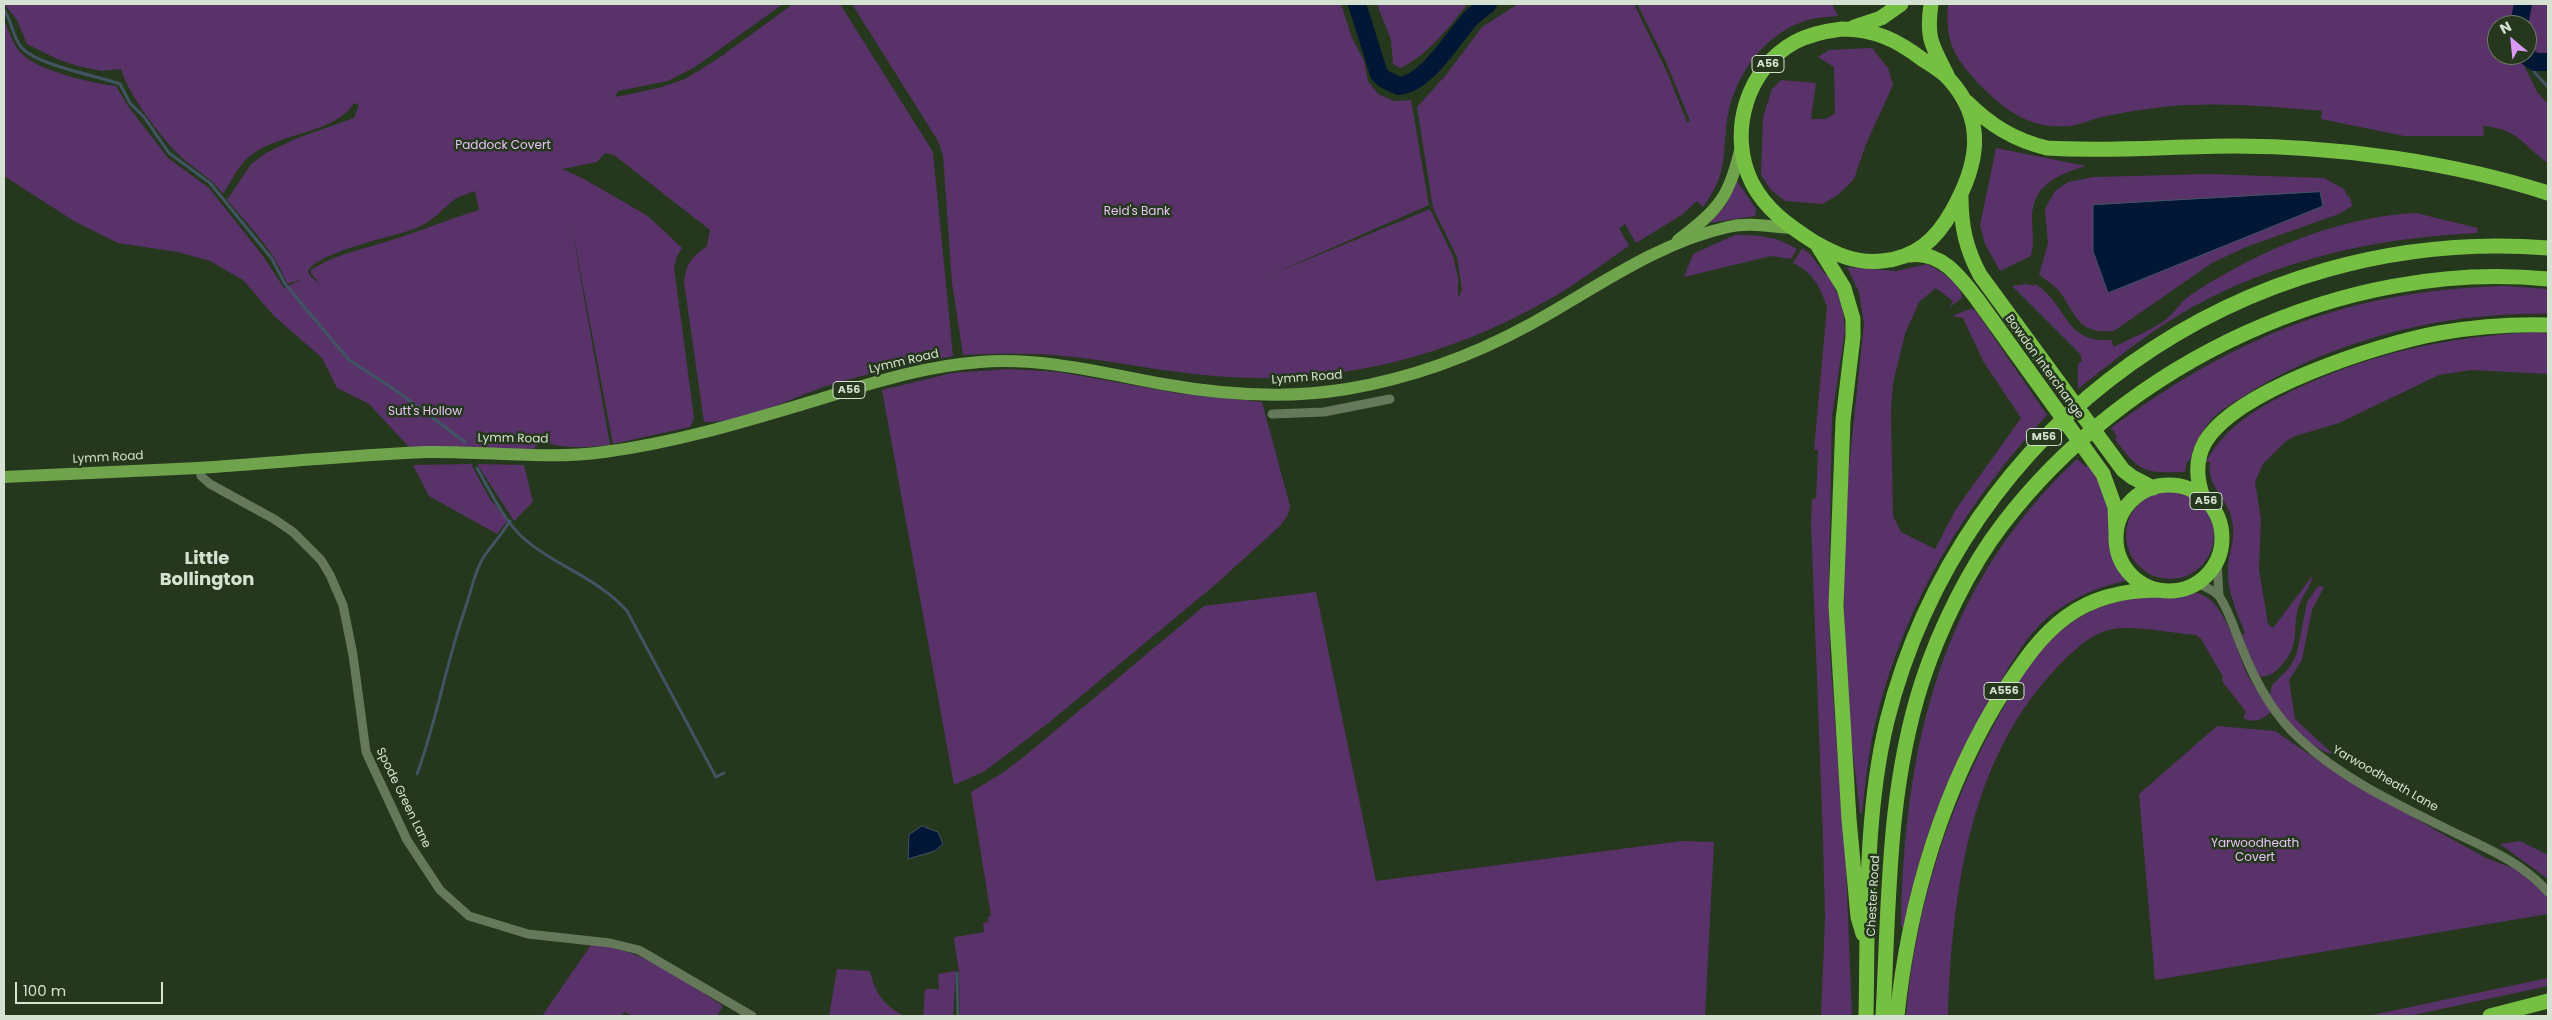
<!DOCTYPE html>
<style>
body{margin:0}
#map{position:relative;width:2552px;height:1020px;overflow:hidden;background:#25371c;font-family:Poppins,sans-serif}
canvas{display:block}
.frame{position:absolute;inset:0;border:5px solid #d6e2d1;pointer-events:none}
.north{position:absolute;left:2487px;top:15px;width:50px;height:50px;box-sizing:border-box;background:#25371c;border:1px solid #6c7b64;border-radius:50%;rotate:332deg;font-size:14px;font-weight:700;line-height:20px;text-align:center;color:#d6e2d1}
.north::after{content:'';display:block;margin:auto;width:18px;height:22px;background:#da9af6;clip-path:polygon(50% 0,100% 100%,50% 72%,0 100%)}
.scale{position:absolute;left:15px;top:982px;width:148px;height:22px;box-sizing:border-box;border:2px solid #d6e2d1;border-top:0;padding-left:6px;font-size:15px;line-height:18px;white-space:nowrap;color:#d6e2d1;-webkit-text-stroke:4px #25371c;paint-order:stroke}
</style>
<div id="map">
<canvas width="2552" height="1020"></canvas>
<div class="frame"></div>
<div class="north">N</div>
<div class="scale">100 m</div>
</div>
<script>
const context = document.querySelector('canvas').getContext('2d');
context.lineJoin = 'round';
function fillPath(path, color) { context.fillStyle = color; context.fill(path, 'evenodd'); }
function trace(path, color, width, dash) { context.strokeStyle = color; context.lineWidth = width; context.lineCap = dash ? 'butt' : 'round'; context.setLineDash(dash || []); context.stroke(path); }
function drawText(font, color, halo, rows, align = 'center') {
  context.font = font + ' Poppins,sans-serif'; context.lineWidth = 5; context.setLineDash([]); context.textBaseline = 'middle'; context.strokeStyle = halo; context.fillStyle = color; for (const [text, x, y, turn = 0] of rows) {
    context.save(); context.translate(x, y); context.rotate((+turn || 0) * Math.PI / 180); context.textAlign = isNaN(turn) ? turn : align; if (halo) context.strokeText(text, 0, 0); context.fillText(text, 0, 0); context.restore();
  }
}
const green = new Path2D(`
 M4,4H783L695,67L668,81L618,91L615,97L659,88L685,79L719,58L793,4H840L933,152L953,356C913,364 872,372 833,384C791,397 748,423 704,422L684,282C687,262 691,258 707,246L710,230L614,155L605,153L597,162L562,169L584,179L648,216L682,248L677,256L674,267L694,418L690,427L613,444L571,223L610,445C586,447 564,450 542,441L532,450L409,447L369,404L337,388L322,358L274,316L243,280L210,261L178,252L118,243L74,221L4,176V20C9,31 13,44 20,52C37,71 91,83 116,86L128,106L168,158L209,188L263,256L284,288L302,279L287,284C275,251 249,226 227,200L251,164L266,153L295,139L354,118L359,105L354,103C337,133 277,133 250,156C239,164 231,182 223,194C212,178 197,171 182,158C163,140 128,95 121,69L102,71L78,66L57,59L27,44L17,20ZM475,191L479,210C452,218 426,229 398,238C369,248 337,253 311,270V273L320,284L310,276L308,271C318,252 392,237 414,229C431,223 440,211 454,200C459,196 468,194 475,191Z
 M852,4H1341L1352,38L1364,61L1368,81L1378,94L1394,101L1411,100L1429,205L1268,276L1430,209L1453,256L1458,278V298L1462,290L1457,257L1433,208L1417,107L1446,75L1482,27L1518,4H1634L1667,72L1687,122L1690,121L1666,62L1637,4H1832L1838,16C1829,17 1817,17 1808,20C1765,32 1733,77 1727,120C1722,158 1728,173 1703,207L1697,201L1683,214L1636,243L1625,224L1619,228L1629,246C1605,262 1582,280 1557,295C1450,357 1338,386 1214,376C1161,372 1107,359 1054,355C1024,353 993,354 963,355L952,283L943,155L938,141Z
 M1377,4H1468C1448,27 1429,55 1400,68L1393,64L1391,40Z
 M1948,4H2518L2514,25H2497V55H2519L2537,92L2548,104V163C2522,145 2519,129 2483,126L2484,136H2404L2321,119L2322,111C2278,107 2234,103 2189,105C2160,106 2131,111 2102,117C2092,119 2080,125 2069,126C2030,130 2003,109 1977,82C1953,55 1945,41 1948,4Z
 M2529,4H2548V58L2530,55C2523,39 2526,20 2529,4Z
 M1872,48L1888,68L1893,85L1866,144L1854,179L1838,195L1822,204L1785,201L1771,190L1761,175L1763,117L1772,89L1781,80L1816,83L1811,119H1826L1835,113L1834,67L1818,57L1829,50Z
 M1996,148L2086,166C2056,175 2031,186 2032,221C2033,234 2034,243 2031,256L2000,271L1985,244L1980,225Z
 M2208,174L2324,178L2344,189L2348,197L2350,196L2352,206L2339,214L2246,247L2212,263L2114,331C2081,334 2078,320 2062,295C2057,287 2047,281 2039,275L2048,243L2045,209L2055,191L2068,182L2094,177ZM2320,192L2108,293L2093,251L2268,197Z
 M1737,181L1756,209L1755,216L1709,223L1726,205Z
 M2416,213L2478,228L2477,233C2366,238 2253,265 2160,327C2132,346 2105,367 2078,389V364L2082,361L2080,354L2012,286L2027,284L2034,286L2035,284C2069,305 2063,343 2111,340L2114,347C2129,339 2146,332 2161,323C2173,316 2180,301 2192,294C2258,251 2336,217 2416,213Z
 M1735,235C1760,235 1775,236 1797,249L1791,259L1771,256L1684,277L1693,254Z
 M1802,248L1811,255L1825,274L1827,273L1838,295L1843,312L1845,330L1832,416L1829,580L1830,654L1846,868L1852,1016H1821L1825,919L1823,838L1811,522L1812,499L1816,498L1818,450H1814L1827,307C1820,287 1813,272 1793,263Z
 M1927,264C1938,270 1962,283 1962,298L1950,307L1953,301L1936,288L1919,302L1905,334L1893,383L1891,411L1893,516L1901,532L1935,549L1956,509L2021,418L1983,361L1963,318L1952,316L1970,309L1975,310L2047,415C1968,500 1907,599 1878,712C1869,745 1866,779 1862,813H1860L1849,720L1844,636V557L1848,476L1864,324L1859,292L1847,267L1896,271Z
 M2505,286L2548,289V314C2506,313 2465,317 2424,325C2361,338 2298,361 2244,396C2233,403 2220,410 2211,420C2201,432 2193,446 2190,461H2187L2185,472C2143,473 2140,473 2115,439L2117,437L2111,428C2237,336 2348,290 2505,286Z
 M2535,332L2548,333V374L2471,370L2439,375L2339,423L2295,436L2286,441L2263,464L2255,482L2261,519L2259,569L2268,624L2273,628L2313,575C2311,586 2304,593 2300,603C2290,628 2303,644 2279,668C2273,674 2267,678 2259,676L2241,635L2245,633C2237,612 2227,592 2228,569C2229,548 2237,540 2231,516C2225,496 2206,484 2210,462H2206C2226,425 2259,407 2296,389C2374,352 2449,337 2535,332Z
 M1010,369L1059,372L1176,393L1262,402L1290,506L1288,515L1280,526L1216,584L1051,721L985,771L954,785L882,390L952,373Z
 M2077,459L2086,467L2088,465L2099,482L2105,497L2109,516L2111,545L2116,560L2130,580C2099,586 2073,597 2048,617C2027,635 2012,661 1999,685C1953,760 1919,841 1904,928L1901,927C1904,746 1940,587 2077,459Z
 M471,464L490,499L508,520L497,534L429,496L413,465Z
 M477,464L524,465L533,502L514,521Z
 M2126 535a44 44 0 1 1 88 0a44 44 0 1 1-88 0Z
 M2318,586L2324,587L2312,610L2302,660L2289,680L2295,719L2333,754C2314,752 2276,714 2270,695L2272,685L2290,667L2297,653L2307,602Z
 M1316,592L1376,881L1682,841L1714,842L1705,1016H960L959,972L954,939L955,937L984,932L983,923L988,922V917L991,916L971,792L1004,772L1026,755L1204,606Z
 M2196,593C2225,597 2237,653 2248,676C2255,688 2263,700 2271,712C2263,719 2254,724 2243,718L2246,712L2222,681L2223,677L2201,639L2196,635C2172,633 2129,624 2109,630C2086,636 2068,656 2052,673C1968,764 1952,897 1948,1016H1906C1915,908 1948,806 2001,712C2021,676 2044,638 2080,617C2117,595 2155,597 2196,593Z
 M2217,726L2275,731L2341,776L2439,832L2486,858L2518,870L2548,896V914L2155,980L2139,794Z
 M2520,841L2548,855V879L2500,844Z
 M591,945C647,950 678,977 723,1006L717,1016H633L624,1012L621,1016H542Z
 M837,969L870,971C875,994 884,1005 904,1016H829Z
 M956,971L953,1016H923L925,989H939L938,974Z
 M2548,978V986L2409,1016H2367Z`);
const water = new Path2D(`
 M2320,192L2323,206L2108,293L2093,251V205Z
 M922,826L938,832L943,844L935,851L908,859L909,835Z`);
const stream = new Path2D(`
 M4,10C12,21 13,39 22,48C37,65 98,76 120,84L130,103L144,117L169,153L210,183L272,259L285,284L349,360L398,392L465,442
 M2529,59L2535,73L2548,87
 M477,468C489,489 504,520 521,536C554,566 597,577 627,611L716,777L724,773
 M417,774C437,720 446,663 465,609C471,592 474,573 483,558C492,545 502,534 510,521
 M957,973L958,1016`);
const river = new Path2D(`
 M1357,4L1379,74L1384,79L1399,86C1427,83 1452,39 1470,19C1475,14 1482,9 1488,4
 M2519,25L2523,4
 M2525,55L2535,62H2548`);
const street = new Path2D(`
 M1272,414L1324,412L1390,399
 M199,468L201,476L210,484L274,519L293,532L321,560L330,575L343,605L353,655L366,752L407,840L440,890L469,916L528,934L610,943L639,950L752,1016
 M2217,561L2219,596
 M2196,583C2203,586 2213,589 2219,596C2229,610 2235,632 2242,648C2255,681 2274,716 2301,740C2340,777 2395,803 2443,827C2480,846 2519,859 2548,892`);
const primary = new Path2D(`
 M1678,240C1719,210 1730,196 1741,146
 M4,477C68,474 133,471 198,468C274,463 351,455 428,452C485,451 548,460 604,452C674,443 743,422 810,402C866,385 922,366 980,362C1042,357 1103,373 1163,384C1224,395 1286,399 1347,389C1412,378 1472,356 1529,325C1593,290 1656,243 1728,227C1749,222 1771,227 1792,228`);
const highway = new Path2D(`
 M1931,4C1926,39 1932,45 1947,75
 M1854,27L1881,18L1901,4
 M1842,29C1874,29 1897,40 1922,59C1931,65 1942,71 1949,79C1988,122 1977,167 1952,211C1936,240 1915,258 1882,261C1856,264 1835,254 1814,242C1789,226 1766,210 1752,183C1727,133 1747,68 1795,42C1810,34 1826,31 1842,29Z
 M1967,102C1990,125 2014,140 2047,148C2109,152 2173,146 2235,146C2336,146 2452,162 2548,193
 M1961,197C1961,226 1966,249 1980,275L2123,470L2132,477L2153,488
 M1818,246L1844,288L1853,319V337L1843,420L1836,606L1849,819L1858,917L1863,934
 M1910,255C1941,251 1960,277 1977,299L2103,474L2115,507L2116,533
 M2116 538a53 53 0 1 1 106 0a53 53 0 1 1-106 0Z
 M2203,497C2196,478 2195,460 2205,442C2237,389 2379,344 2439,333C2474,327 2512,324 2548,325
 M1866,1016C1868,918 1864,817 1887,721C1962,422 2243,224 2548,248
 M1883,1016C1889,904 1887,790 1922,682C1939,630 1969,568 2002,525C2126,362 2344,259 2548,279
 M1897,1016C1909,901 1943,786 2005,689C2023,662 2040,636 2066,617C2093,597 2125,590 2159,590
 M2490,1016L2548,1001`);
const shields = [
 [1768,64,32],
 [849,390,32],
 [2044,437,35],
 [2206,501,32],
 [2004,691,40]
];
const shieldNames = [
 ["A56",1768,64],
 ["A56",849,390],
 ["M56",2044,437],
 ["A56",2206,501],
 ["A556",2004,691]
];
const parkNames = [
 ["Paddock Covert",503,146],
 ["Reid's Bank",1137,212],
 ["Sutt's Hollow",425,412],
 ["Yarwoodheath",2255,844],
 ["Covert",2255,858]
];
const streetNames = [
 ["Lymm Road",904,362,-13],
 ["Bowdon Interchange",2044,367,54],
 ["Lymm Road",1307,378,-4],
 ["Lymm Road",513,439,1],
 ["Lymm Road",108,458,-3],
 ["Yarwoodheath Lane",2385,779,30],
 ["Spode Green Lane",403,798,64],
 ["Chester Road",1874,896,-87]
];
const districtNames = [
 ["Little",207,559],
 ["Bollington",207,580]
];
fillPath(green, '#593269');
fillPath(water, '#011735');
trace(water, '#415464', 1);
trace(stream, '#415464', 3);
trace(river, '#011735', 18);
trace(street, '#65785a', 9);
trace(primary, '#6fa34c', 12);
trace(highway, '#75c043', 15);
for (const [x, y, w] of shields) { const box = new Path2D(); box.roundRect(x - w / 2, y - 8.5, w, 17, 4); context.fillStyle = '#25371c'; context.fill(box); trace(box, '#d6e2d1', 1); }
drawText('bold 11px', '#d6e2d1', null, shieldNames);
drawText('12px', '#e6c4f6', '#25371c', parkNames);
drawText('12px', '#d6e2d1', '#25371c', streetNames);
drawText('bold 18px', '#d6e2d1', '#25371c', districtNames);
</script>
